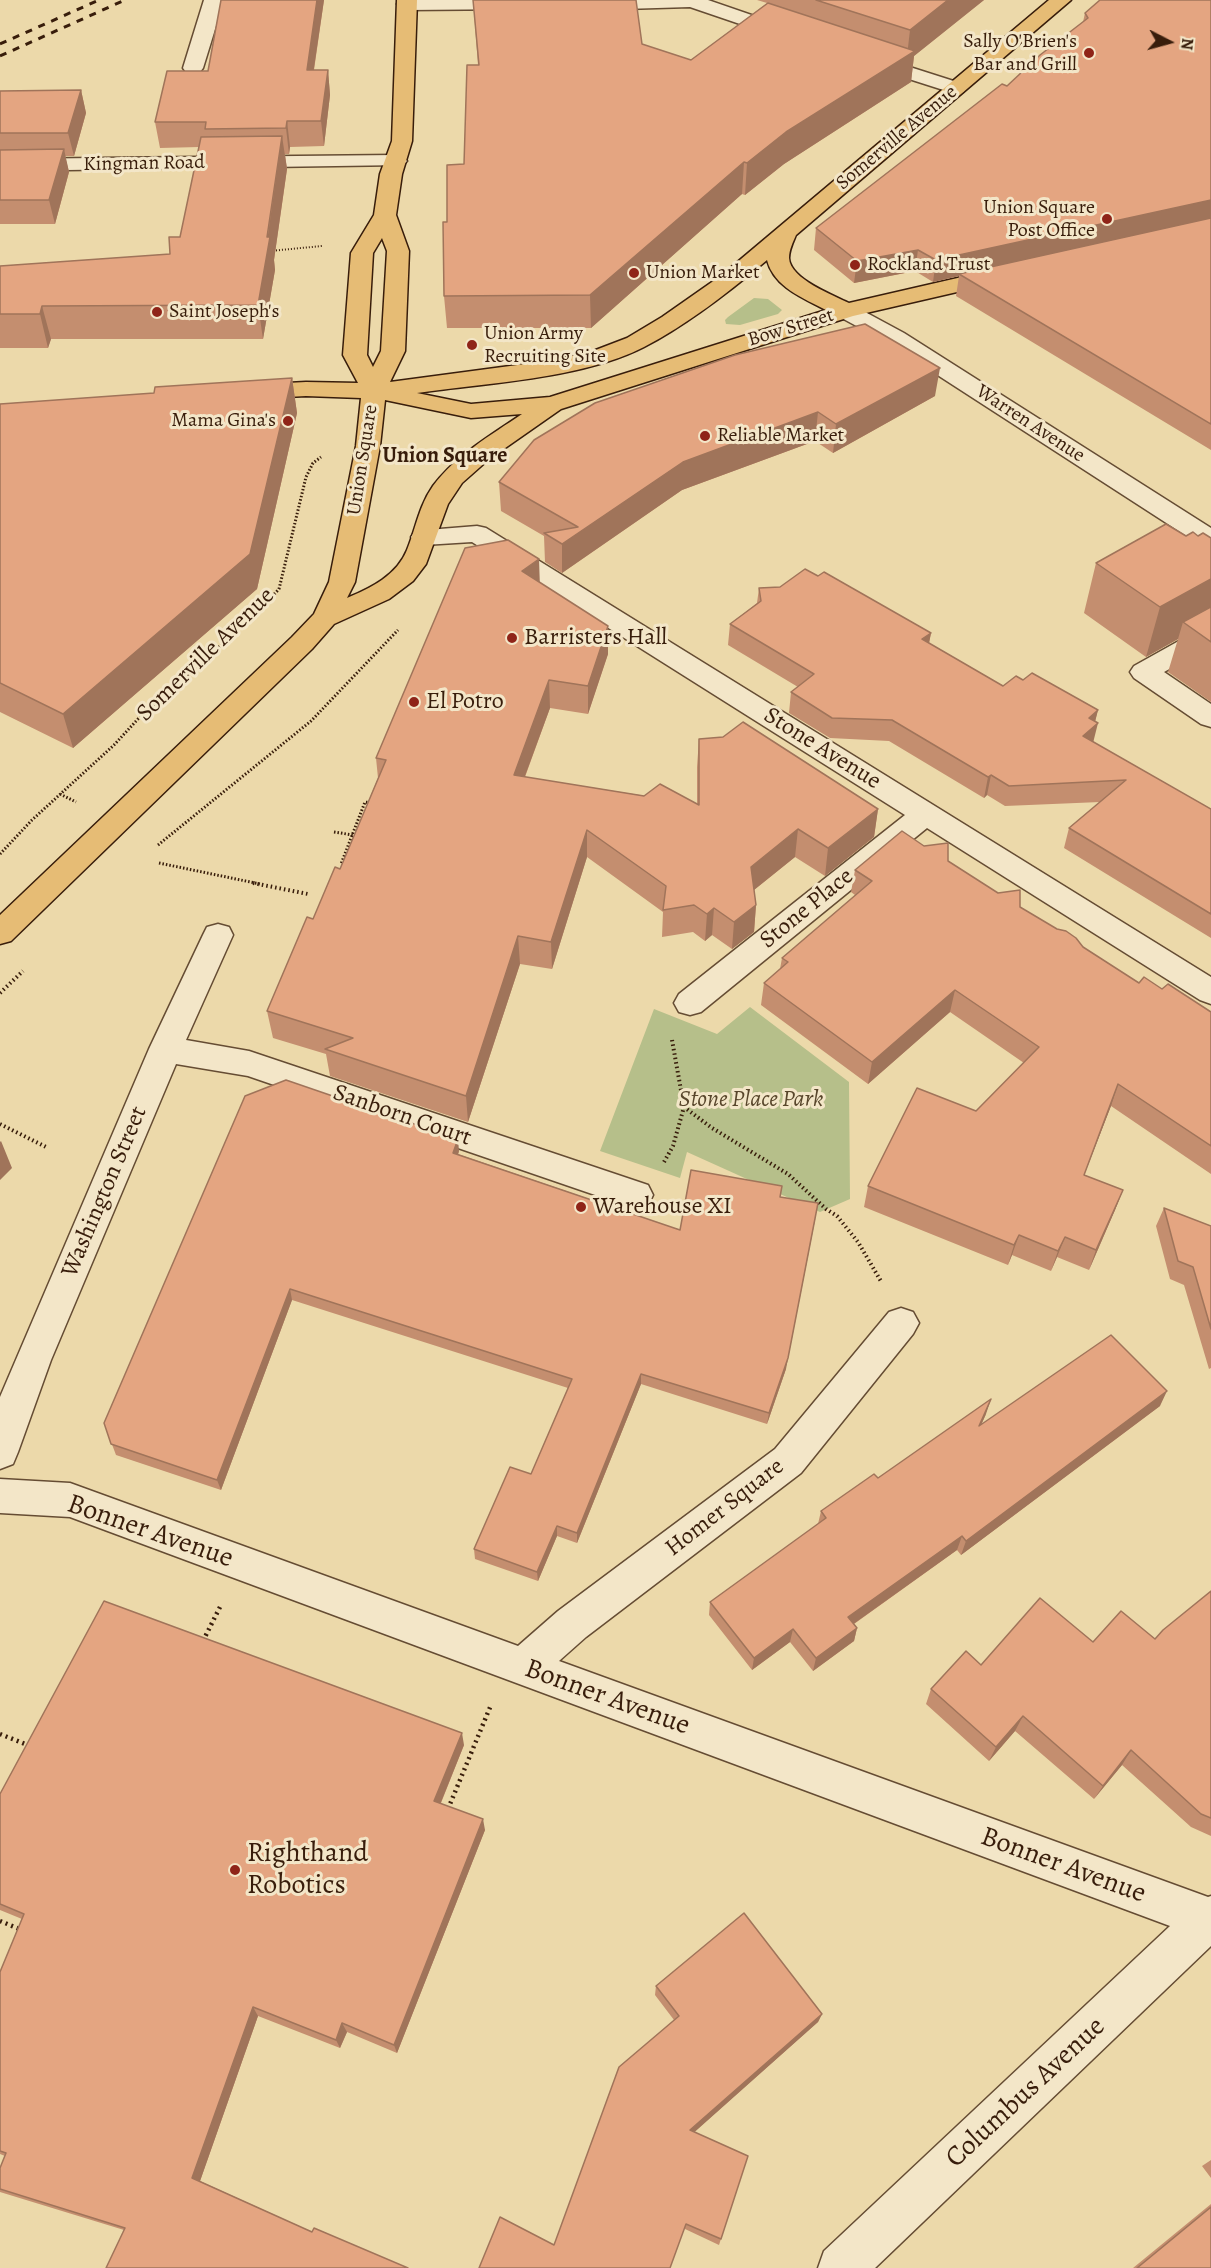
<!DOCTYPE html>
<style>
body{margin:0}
#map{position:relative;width:1211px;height:2268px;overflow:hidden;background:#ecd9aa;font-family:Alegreya,serif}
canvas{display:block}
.north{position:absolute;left:1139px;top:12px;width:60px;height:60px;-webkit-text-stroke:4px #f3e6c8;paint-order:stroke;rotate:96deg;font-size:16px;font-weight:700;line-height:24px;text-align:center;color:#381d0b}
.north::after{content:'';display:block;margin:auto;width:21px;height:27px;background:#381d0b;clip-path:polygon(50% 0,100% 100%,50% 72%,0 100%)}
</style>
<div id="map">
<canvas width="1211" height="2268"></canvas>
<div class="north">N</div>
</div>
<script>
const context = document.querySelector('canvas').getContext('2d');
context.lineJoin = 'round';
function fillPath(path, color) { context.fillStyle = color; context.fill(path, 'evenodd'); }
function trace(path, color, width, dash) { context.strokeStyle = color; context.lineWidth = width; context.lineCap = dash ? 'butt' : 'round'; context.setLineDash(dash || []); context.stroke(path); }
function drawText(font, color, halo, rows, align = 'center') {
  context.font = font + ' Alegreya,serif'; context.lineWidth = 6; context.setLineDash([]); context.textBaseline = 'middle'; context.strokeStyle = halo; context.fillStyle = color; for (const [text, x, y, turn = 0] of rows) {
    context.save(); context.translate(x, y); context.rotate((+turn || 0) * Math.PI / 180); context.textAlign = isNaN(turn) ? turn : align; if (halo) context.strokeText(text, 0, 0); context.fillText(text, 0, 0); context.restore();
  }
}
const green = new Path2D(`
 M754,298L768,299L782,310L778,314L740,325L726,324L725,320L728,317Z
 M750,1007L849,1082L850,1199L820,1212L687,1152L680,1178L600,1151L654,1009L717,1034Z`);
const pathFar3 = new Path2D(`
 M270,251L322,246`);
const pathFar2 = new Path2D(`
 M60,794L76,802
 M334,832L353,835
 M158,845L311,721L398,630
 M0,854L32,820L114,745L138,719L255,615L279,589L306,477L313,463L321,457
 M159,863L260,884
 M347,865L341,864L365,802L373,803`);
const pathFar1 = new Path2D(`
 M253,883L308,894
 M0,993L23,971
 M672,1040L684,1107L712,1128L788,1174L826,1209L837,1216L858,1242L882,1283
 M0,1124L46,1147
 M664,1162L673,1146L684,1107`);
const path = new Path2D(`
 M203,1641L220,1607
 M0,1734L30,1746
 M448,1809L491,1705
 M0,1921L22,1930`);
const minor = new Path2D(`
 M204,0H224L203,68L200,72H186L183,68Z
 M400,0H521L528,5L525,9L407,10L400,8L397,4Z
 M584,0H708L795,30L798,34L795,38H781L690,7L591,10L584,8L581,4Z
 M869,54L963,84L966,88L963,92L956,94L862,64L859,60L862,56Z
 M396,155L403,157L407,161L403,165L0,171V159Z
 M846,304L854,306L904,333L1211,528V548L1202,546L888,343L838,316L835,311L838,306Z
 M477,526L486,528L1211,977V1004L1200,1000L927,828L701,1012L690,1015L679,1012L674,1003L679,994L905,815L472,542L424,545L415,543L411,537L415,531Z
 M1211,625V646L1164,672L1211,704V727L1201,724L1134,678L1130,672L1134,666L1202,628Z
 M218,924L229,927L233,935L186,1040L249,1051L648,1185L653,1195L648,1205L636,1209L248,1076L176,1064L51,1360L18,1452L13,1464L0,1469V1397L6,1383L149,1049L203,935L207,927Z
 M901,1308L913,1312L919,1323L913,1334L801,1473L586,1637L559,1661L1208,1897L1211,1896V1946L875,2268H818L824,2251L1170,1926L70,1517L0,1513V1479L70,1483L518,1646L558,1611L775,1449L889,1312Z`);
const major = new Path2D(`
 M397,0H417L412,141L402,174L396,215L409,251L405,351L390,382L555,360L593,351L627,338L662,317L722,275L1049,0H1071L796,235C793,242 789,250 789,258C790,279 833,295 849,303L1001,268L1009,270L1012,275L1009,280L853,316L561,409L488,460L462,483L448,504L426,564L413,581L389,599L334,624L312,649L11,941L0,944V915L292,637L314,614L329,582L356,446L361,398L306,396L249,399L241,397L237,392L241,387L249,385L306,382L358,383L343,355L351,253L374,215L380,174L392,141ZM382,238L387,251L381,351L373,367L367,355L373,253ZM767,260C774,287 803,298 826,310L550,397L471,404L417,393C486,383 582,379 644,347C688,324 729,292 767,260ZM385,400L471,418L522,414C491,435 455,456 433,486C419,506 416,528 407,550C397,575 371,588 347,598L355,582L380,446Z`);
const rail = new Path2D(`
 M0,44L99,0
 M0,56L125,0`);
const wall = new Path2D(`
 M221,0H324L314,70H328L330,95L324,146L290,147L289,154H285L287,169L274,260L275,270L263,339H51L48,348H0V266L170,254L180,237L199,147L160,148L155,122L208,71Z
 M473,0H636L642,44L691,60L767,3L757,0H984L914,56L911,82L784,164L745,195L742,194L591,328H447L444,296L447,222L464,164L478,65Z
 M1211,0V450L956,296L959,276L933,282L915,271L854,283L814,250L816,228L1007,86L1083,22L1085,13Z
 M81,90L86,113L74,156H65L69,172L55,224H0V91Z
 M292,378L297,413L257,589L73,748L0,712V404L154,393Z
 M935,396L833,453L815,441L682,490L562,573L545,562L544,536L501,511L499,482L534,440Z
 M1186,536H1198L1211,538V702L1168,672L1178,639L1146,657L1084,613L1096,563Z
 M818,576L931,633L929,643L1003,686L1023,680L1098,710L1095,721L1093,742L1211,809V938L1064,848L1069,828L1100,802L1005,806L987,795L984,798L889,741L830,738L789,713L791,692L798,687L728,645L730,624L757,603L759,588L780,587Z
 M540,583L608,654L588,714L550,708L525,777L697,804V767L699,739L878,809L874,837L825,876L795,857L754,890L756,905L754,932L732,949L712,935L705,941L693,932L662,937L663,912L587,857L552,969L520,964L468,1122L330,1076L326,1054L273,1038L267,1011L313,919L340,869L378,778L376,758Z
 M924,846L1139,983L1162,989L1211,1012V1174L1111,1106L1084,1175L1123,1190L1115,1210L1089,1270L1057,1257L1051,1271L1012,1255L1008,1265L864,1207L868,1186L976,1111L1024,1063L950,1012L868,1084L761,1005L764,983L780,969L782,958L855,895L851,892L855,870Z
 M459,1151L458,1154L680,1230L780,1197L786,1369L767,1424L641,1384L577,1543L557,1536L538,1581L475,1559L474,1549L531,1474L568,1388L292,1300L221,1490L116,1455L104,1423Z
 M1164,1208L1211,1226V1368L1209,1369L1184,1285L1170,1279L1156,1226Z
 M1160,1406L961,1555L957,1550L854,1624L857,1628L854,1641L813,1671L790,1642L752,1670L709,1615L710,1602L818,1524L821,1511L986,1414L981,1425Z
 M1211,1591V1836L1191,1827L1122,1765L1094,1799L1015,1731L989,1761L926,1704L931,1689L981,1665L1093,1642L1155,1639Z
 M464,1745L441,1803L485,1830L397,2053L347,2032L340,2048L258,2016L200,2181L312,2232L408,2268L124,2230L0,2192V2168L5,2156L0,2154V1972L22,1919L0,1910V1794Z
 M656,1986L822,2014L818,2022L694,2132L748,2156L719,2245L685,2229L554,2245L674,2020L655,1995Z
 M1211,2160V2178L1202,2166Z
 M1211,2204V2268H1133Z`);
const shadedWall = new Path2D(`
 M317,0H324L310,95L307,70Z
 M948,0H984L914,56L911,82L784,164L745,195L747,163L786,132L907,56L910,30Z
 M328,70L330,95L324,146L321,121Z
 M81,90L86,113L74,156L68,133Z
 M287,121L290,147L289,154L286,128Z
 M282,136L287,169L274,260L275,270L263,339L258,305Z
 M64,149L69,172L55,224L49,200Z
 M744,162L742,194L591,328L590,295Z
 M1211,200V221L959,274V276L933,282L936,260Z
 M918,250L915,271L854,283L857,261Z
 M42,306L51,339L48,348L40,314Z
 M940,368L935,396L833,453L836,424Z
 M292,378L297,413L257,589L73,748L63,714Z
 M818,412L815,441L682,490L562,573V544L683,462Z
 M539,559L540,588L522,571Z
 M1211,579V624L1183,622L1178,639L1146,657L1160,607Z
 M608,626V654L588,714V686Z
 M931,633L927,653L922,639Z
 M549,680L550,708L515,803L514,775Z
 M1098,710L1094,726L1098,723L1093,743L1083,736L1089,718Z
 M991,775L987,795L984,798L988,777Z
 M878,809L874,837L825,876L828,848Z
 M798,829L795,857L749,894L751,867Z
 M587,830V857L552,969L551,942Z
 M756,905L754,932L732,949L734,922Z
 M714,908L712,935L705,941L707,914Z
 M518,936L520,964L468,1122L466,1096Z
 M955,990L950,1012L868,1084L872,1062Z
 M1118,1084L1111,1106L1076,1196L1084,1175Z
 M458,1139L459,1151L455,1165L453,1153Z
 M1,1141L12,1168L0,1180V1142Z
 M1123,1190L1115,1210L1089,1270L1096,1250Z
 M816,1215L786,1369L767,1424L769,1413Z
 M1019,1235L1012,1255L1008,1265L1014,1245Z
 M1065,1237L1057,1257L1051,1271L1058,1251Z
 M290,1289L292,1300L221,1490L217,1480Z
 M641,1374V1384L577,1543V1533Z
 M1167,1391L1160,1406L961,1555L966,1541Z
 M991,1399L986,1414L974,1441L979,1426Z
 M557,1526V1536L538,1581L537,1572Z
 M962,1536L957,1550L845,1630L848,1617Z
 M857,1628L854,1641L813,1671L816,1658Z
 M793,1629L790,1642L752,1670L754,1658Z
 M1023,1716L1015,1731L989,1761L996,1747Z
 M462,1733L464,1745L437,1812L434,1801Z
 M1131,1750L1122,1765L1094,1799L1103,1786Z
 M483,1819L485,1830L397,2053L394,2045Z
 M253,2007L258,2016L199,2184L192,2178Z
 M822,2014L818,2022L689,2137L690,2130Z
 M342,2023L347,2032L340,2048L336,2040Z`);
const building = new Path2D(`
 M221,0H317L307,70H328L321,121H287L286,128L205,129L206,122H155L167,71H208Z
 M473,0H636L642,44L691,60L768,3L915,51L786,132L747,163L744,162L590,295L444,296L443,222H447V165L464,164L467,65H479Z
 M816,0H948L910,30Z
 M1100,0H1211V200L936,260L918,250L857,261L816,228L1002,84L1007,86L1040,55L1088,18L1085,13Z
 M81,90L68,133H0V91Z
 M282,136L267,237H270L258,305L42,306L40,314H0V266L170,254L169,237H180L201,137Z
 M64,149L49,200H0V150Z
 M1211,218V424L959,274Z
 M865,324L940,368L836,424L818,412L683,462L562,544L544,533L578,527L499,482L534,440L595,403L735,355Z
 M292,378L250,554L63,714L0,683V404L154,393L155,387Z
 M1166,524L1186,536L1193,532L1198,536L1203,533L1211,538V579L1160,607L1096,563Z
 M508,540L539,559L522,571L608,626L588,686L549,680L514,775L644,796L660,784L699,805V739L723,737L743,722L878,809L828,848L798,829L751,867L756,905L734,922L714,908L707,914L694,905L663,910L666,886L587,830L551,942L518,936L466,1096L325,1049L353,1038L267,1011L307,917L313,919L335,867L340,869L386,760L376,758L465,548Z
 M805,569L818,576L824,572L931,633L922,639L1003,686L1016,676L1023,680L1032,673L1098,710L1089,718L1098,723L1083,736L1211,809V914L1069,828L1126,780L1009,786L991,775L988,777L892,720L832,718L791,692L814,674L730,624L761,601L759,588L780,587Z
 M1211,607V642L1183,622Z
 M902,831L924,846L948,843V861L998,893L1020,890V907L1057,929L1066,931L1076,938L1083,947L1139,983L1144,977L1162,989L1168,984L1211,1012V1146L1118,1084L1084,1175L1123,1190L1096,1250L1065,1237L1058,1251L1019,1235L1014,1245L868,1186L917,1088L976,1111L1039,1047L955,990L872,1062L764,983L788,962L782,958L872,881L855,870Z
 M286,1080L458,1139L453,1153L680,1230L691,1170L782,1186L780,1197L818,1203L788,1358L769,1413L641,1374L577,1533L557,1526L537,1572L474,1549L510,1467L531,1474L572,1379L290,1289L217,1480L111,1444L104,1423L245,1096Z
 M1164,1208L1211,1226V1329L1193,1267L1178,1261Z
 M1111,1335L1167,1391L966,1541L962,1536L848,1617L857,1628L816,1658L793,1629L754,1658L710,1602L826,1518L821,1511L874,1474L878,1478L991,1399L979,1426Z
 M1211,1591V1818L1201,1814L1131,1750L1103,1786L1023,1716L996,1747L931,1689L966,1651L981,1665L1040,1598L1093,1642L1121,1611L1155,1639L1163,1630Z
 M104,1601L462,1733L434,1801L483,1819L394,2045L342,2023L336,2040L253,2007L192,2178L312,2232L314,2228L408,2268H106L125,2228L0,2189V2168L6,2153L0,2151V1972L24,1914L0,1904V1794Z
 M744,1913L822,2014L690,2130L748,2156L721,2239L686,2224L670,2268H479L500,2217L554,2245L619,2067L679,2016L656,1986Z
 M1211,2207V2268H1137Z`);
const markers = [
 [1089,53,6,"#8f2418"],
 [1107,219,6,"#8f2418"],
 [855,265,6,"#8f2418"],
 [634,273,6,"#8f2418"],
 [157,312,6,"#8f2418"],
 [472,345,6,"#8f2418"],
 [288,421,6,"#8f2418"],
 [705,436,6,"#8f2418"],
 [512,638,6,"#8f2418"],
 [414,702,6,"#8f2418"],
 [581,1207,6,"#8f2418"],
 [235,1870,6,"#8f2418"]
];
const farPoinames = [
 ["Sally O'Brien's",1077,42,"right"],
 ["Bar and Grill",1077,65,"right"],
 ["Union Square",1095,208,"right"],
 ["Post Office",1095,231,"right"],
 ["Rockland Trust",867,265],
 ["Union Market",646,273],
 ["Saint Joseph's",169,312],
 ["Union Army",484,334],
 ["Recruiting Site",484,357],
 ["Mama Gina's",276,421,"right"],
 ["Reliable Market",717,436]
];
const farStreetnames = [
 ["Somerville Avenue",897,138,-40],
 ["Kingman Road",144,164,-1],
 ["Bow Street",791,328,-17],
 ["Warren Avenue",1030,424,33],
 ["Union Square",363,460,-81]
];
const farNeighbourhoodnames = [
 ["Union Square",445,457]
];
const poiNames = [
 ["Barristers Hall",524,638],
 ["El Potro",426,702],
 ["Warehouse XI",593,1207]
];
const streetNames = [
 ["Somerville Avenue",206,655,-44],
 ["Stone Avenue",822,749,32],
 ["Stone Place",807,909,-39],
 ["Sanborn Court",402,1116,19],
 ["Washington Street",105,1192,-67],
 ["Homer Square",725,1508,-38]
];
const parkNames = [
 ["Stone Place Park",751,1100]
];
const nearStreetnames = [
 ["Bonner Avenue",150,1532,19],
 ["Bonner Avenue",607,1698,20],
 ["Bonner Avenue",1063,1866,20],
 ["Columbus Avenue",1026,2093,-43]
];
const nearPoinames = [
 ["Righthand",247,1854],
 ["Robotics",247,1886]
];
fillPath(green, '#b6bf8a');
trace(minor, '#654c33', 3);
trace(major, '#381d0b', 3);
trace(pathFar3, '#381d0b', 2, [1, 2]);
trace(pathFar2, '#381d0b', 3, [1.5, 2]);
trace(pathFar1, '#381d0b', 4, [1.5, 3]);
trace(path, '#381d0b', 4.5, [2, 4]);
fillPath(minor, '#f3e6c8');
fillPath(major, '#e6bc75');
trace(rail, '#381d0b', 3, [7, 7]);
fillPath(wall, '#c48e6f');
fillPath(shadedWall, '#a0745a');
fillPath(building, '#e4a581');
trace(building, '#a0745a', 1.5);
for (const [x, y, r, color] of markers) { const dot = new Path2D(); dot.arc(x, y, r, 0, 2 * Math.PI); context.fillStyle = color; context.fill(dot); trace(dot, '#f3e6c8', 2); }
drawText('20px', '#381d0b', '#f3e6c8', farPoinames, 'left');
drawText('20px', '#381d0b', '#f3e6c8', farStreetnames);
drawText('bold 22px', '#381d0b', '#f3e6c8', farNeighbourhoodnames);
drawText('24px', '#381d0b', '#f3e6c8', poiNames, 'left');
drawText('24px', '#381d0b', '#f3e6c8', streetNames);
drawText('italic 24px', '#58462b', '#f3e6c8', parkNames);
drawText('28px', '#381d0b', '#f3e6c8', nearStreetnames);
drawText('28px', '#381d0b', '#f3e6c8', nearPoinames, 'left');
</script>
